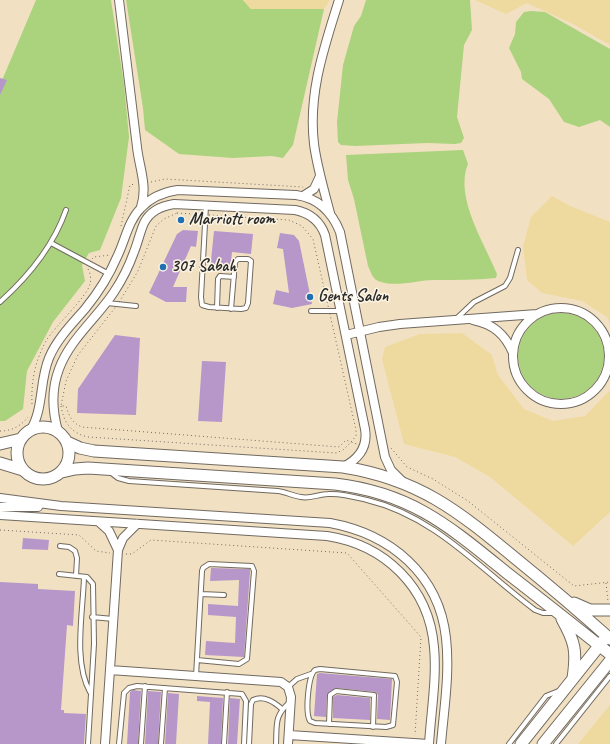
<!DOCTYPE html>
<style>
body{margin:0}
canvas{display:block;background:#f2e0c2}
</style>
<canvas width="610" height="744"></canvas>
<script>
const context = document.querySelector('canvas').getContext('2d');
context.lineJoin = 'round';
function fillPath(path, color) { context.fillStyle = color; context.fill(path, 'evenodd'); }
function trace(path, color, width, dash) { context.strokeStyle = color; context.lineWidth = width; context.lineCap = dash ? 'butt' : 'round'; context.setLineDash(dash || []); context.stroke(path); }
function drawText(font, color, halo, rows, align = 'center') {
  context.font = font + ' Caveat,sans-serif'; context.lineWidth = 3; context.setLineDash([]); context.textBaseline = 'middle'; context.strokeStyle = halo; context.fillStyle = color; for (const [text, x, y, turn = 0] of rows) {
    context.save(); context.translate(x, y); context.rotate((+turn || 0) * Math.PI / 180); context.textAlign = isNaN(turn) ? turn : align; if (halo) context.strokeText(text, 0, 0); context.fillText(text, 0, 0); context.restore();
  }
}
const green = new Path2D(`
 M36,0H111L124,84L129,137L121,198L100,250L89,253L82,265L85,281L53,322L27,371L23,409L5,421H0V85Z
 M126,0H243L251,9H324L293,145L283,158L272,156L233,158L179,154L145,130L143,108Z
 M366,0H470L472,30L464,45L457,117L464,138L461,143L455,144L427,143L355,146L341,145L338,142L337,122L343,65L354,26L361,16Z
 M531,11L545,12L610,49V127L600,120L579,127L564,122L549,99L522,79L521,72L509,48L515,34L516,22L524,12Z
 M463,150L468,164C454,197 485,244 497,274L496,278C475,280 455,280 434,280C417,280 395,288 378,281C372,278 371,272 368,266L354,199L348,180L346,155Z
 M518 356a43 43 0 1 1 86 0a43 43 0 1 1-86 0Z`);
const sand = new Path2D(`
 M243,0H330L324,9H251Z
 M475,0H610V45L573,24L527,3L506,14Z
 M552,196L570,206L610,222V324L607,317L582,301L542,293L527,280L523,246L531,217Z
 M462,333L492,355L498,375L524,409L553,421L585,416L610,390V512L573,546L490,477L455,457L404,444L382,359L385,347L420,334Z
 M610,705V744H578Z`);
const building = new Path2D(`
 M0,78L7,80L0,95Z
 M183,230L198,231L196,247L191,246L173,287H187L186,302H166L149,293L177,234Z
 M214,231L253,234L251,254L232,252L230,272L210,270Z
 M280,233L294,235L299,241L312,304L292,308L273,304L276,290L289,293L283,249L277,248Z
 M115,335L140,338L136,415L77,413L78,389Z
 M202,361L226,362L222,422L198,421Z
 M23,538L49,540L48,550L22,549Z
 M211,568L250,569V572L244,657L205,655L206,641L235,643L236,617L208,615V604L238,606L239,580L210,581Z
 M0,582L38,584V589L75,591L73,626L67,625L61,710H64V713L86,714L84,744H0Z
 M320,673L392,679L390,720L377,719L378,695L376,692L336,688L327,694L326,717L314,716L317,674Z
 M133,690L141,691L138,744H127L130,692Z
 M148,691L161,692L158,744H145Z
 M168,693L179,694L176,744H165Z
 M337,695L370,698V720L333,718V697Z
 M197,696L223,698L221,744H208L210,702L197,701Z
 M230,698L240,699L237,744H228Z`);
const path = new Path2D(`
 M151,182L165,179L303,187
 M177,213L289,220L302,226L313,239L356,430V436L351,442L346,440L339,447L82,427C72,423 69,416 66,406H61L66,381L78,355L118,304L138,271L156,226L164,219Z
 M121,226L130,185L135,184
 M92,259L94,257L110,255
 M32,404C31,382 35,361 46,341C55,326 87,297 90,284C91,280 91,274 88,269
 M61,406C64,423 71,433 88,437L336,453L343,450L351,442L357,444
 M0,431C12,431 21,426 28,417
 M391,448L407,467L433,479L468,501L574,586L610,582
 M0,530L79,535L96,551L110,553
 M126,554H132L151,540L347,553L421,637L415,735
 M606,583L608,602`);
const lane = new Path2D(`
 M206,206L201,297L202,305L209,307L241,309L246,308L248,303L251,261L248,259H238L235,262L231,309
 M51,243L109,274
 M0,302C29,276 53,247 66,210
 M107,303L136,306
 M217,308L218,279L220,276L234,277
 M311,311H340
 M456,319L474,302L505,286L510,278L518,250
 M110,472L118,478L129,481L278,491C286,492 293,496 301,497C311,499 319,494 328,494C341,493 355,497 367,500C435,516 481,570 535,610L543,613H554
 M60,546L69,547L75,551L77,558L76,576
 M59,574L87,577L93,584L94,644L88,744
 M84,577C83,612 73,662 90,692
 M201,594L224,595
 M92,617L113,619
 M320,669L395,676L397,682L393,725L386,727L315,723L310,721C305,713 308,676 315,670Z
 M196,676C198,641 200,606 202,571L203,568L209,564L252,566L254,571L247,659L239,664L197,660
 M288,687L297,679L311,674
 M329,724L330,695L336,691L374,695L373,727
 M119,744L124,693L129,688L137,686L242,694L246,701L244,744
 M141,744L145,686
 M161,744L165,688
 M224,744L227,692
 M249,744L251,704L253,700C264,695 274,702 282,709
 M276,744C277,724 274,716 290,702
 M509,744L546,696L561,690
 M556,744L610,676`);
const street = new Path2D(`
 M119,0C125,49 131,98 137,147C139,167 148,186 141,207
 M303,196L314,189L320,176
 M330,213C324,190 317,167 314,144C308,93 324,48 339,0
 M513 356a48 48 0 1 1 96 0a48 48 0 1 1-96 0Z
 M473,320C493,324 505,334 513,353
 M346,335L379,327L400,324L537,314
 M30,431C44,409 39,382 49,358C57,339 72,324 85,309C98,293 109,276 117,257C125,241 128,221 141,208C151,197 164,192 178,190L296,195C318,198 332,212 340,232L385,457L391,470L403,482
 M58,431C52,410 51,390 59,369C70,339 97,318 114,292C122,280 129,266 134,252C138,242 140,232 144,223C150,211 161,206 174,204L295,210C310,213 320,221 325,235L365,429C368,447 359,459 343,467
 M0,498L61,506L330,523C390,534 439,574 446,638C450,673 444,709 441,744
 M0,507H38
 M0,515L327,536C385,545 429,587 434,647C437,678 431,712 429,744
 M99,522L109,531L118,550
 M110,670L281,682L288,687L291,697L288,744
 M289,735L429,744
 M105,744L118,550L123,538L137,524`);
const secondary = new Path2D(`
 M17 453a26 26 0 1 1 52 0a26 26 0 1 1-52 0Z
 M67,442L80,448L94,451L343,467C419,479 458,511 515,558C547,584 579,611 610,639
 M0,444L21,439
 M0,463L23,470
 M62,472L75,469L88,468L335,484C412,493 450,527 507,573C542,600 576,627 610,654
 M574,603L590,610H610
 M562,619C575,642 577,651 573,678
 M521,744L603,641
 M543,744L610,661`);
const markers = [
 [181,220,4,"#1f6fb2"],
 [163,267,4,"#1f6fb2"],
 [310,297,4,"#1f6fb2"]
];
const poiNames = [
 ["Marriott room",189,220],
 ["307 Sabah",171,267],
 ["Gents Salon",318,297]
];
fillPath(green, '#abd37e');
fillPath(sand, '#eeda9e');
fillPath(building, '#b797c9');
trace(lane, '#716a60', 6);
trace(street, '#716a60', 10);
trace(secondary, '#716a60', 13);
trace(path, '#716a60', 1, [1, 3]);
trace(lane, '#fff', 4);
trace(street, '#fff', 8);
trace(secondary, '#fff', 11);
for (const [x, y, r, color] of markers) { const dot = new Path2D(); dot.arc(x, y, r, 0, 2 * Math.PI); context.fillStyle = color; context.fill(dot); trace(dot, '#fcf5e5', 1.5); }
drawText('bold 17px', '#2b2b2b', '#fcf5e5', poiNames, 'left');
</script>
